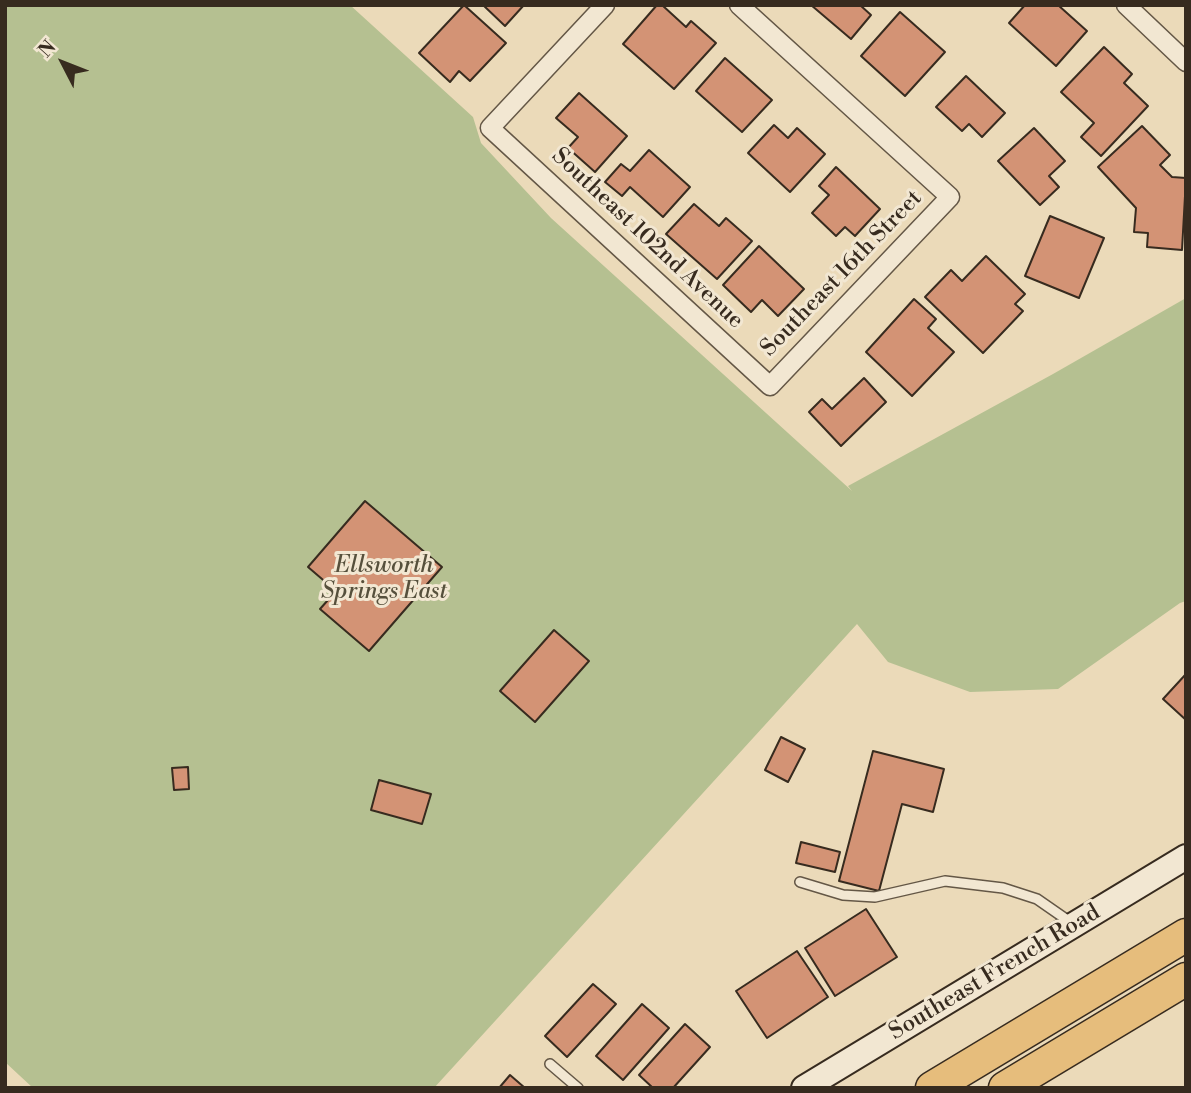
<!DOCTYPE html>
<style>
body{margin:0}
#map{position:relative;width:1191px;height:1093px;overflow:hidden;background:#ebdab9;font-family:"Libre Bodoni",serif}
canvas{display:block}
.frame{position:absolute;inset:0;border:7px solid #372b1f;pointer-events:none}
.north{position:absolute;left:28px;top:28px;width:70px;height:70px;-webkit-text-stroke:5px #f2e7d2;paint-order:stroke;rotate:312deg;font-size:19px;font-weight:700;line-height:28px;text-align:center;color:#372b1f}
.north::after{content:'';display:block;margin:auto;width:24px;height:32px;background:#372b1f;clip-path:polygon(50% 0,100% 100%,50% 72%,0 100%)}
</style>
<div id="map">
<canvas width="1191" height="1093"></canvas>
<div class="frame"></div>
<div class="north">N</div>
</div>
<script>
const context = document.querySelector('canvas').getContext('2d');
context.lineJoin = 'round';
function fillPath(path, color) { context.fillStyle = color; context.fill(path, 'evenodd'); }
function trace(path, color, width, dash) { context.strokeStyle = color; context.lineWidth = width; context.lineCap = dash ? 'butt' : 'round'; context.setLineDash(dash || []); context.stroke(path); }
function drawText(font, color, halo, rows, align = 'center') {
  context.font = font + ' "Libre Bodoni",serif'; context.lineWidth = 6; context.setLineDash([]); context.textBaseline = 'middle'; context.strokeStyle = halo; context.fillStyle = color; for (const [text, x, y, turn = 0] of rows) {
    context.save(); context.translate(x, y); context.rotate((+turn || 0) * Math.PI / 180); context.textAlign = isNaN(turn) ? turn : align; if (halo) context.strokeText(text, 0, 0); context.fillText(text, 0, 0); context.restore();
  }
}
const green = new Path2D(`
 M5,5H350L473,117L481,143L551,218L852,491L848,486L1053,374L1186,298V601L1180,603L1058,689L970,692L888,662L857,624L434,1088H33L5,1062Z`);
const building = new Path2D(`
 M464,5L506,43L470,81L459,71L450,82L419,53Z
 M483,5H524L505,26Z
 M657,5H662L686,27L691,21L716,43L674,89L623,44Z
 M811,5H860L871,15L851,39Z
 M1025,5H1058L1087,31L1056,66L1009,23Z
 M900,12L945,52L905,96L861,56Z
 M1104,47L1132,74L1124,83L1148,106L1101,156L1081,137L1094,123L1061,92Z
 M725,58L772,100L742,132L696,91Z
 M966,76L1005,113L982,137L969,124L962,131L936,107Z
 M579,93L627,136L595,172L568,148L578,137L556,118Z
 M774,125L788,138L797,128L825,154L790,192L748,153Z
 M1142,126L1170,155L1160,165L1172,177L1186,178L1182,250L1147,247L1148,233L1134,232L1136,208L1098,167Z
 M1034,128L1065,161L1049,176L1059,187L1040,205L998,161Z
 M649,150L690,187L663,217L630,187L622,196L605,182L621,164L630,171Z
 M836,167L880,209L855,236L845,227L836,236L812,213L829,195L819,186Z
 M694,204L719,226L726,218L752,241L717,279L666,234Z
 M1050,216L1104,238L1079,298L1025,276Z
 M759,246L804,289L778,316L762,300L751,312L723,285Z
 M986,256L1025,294L1015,304L1023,311L983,353L925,297L951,270L962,281Z
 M914,299L936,319L928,328L954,352L912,396L866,352Z
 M864,378L886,402L841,446L809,412L822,399L832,409Z
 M365,501L442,567L369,651L320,609L336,591L308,567Z
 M554,630L589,661L535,722L500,691Z
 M1186,674V720L1163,699Z
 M781,737L805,749L788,782L765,770Z
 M873,751L944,769L933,812L902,804L879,891L839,881Z
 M188,767L189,789L174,790L172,768Z
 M379,780L431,794L422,824L371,810Z
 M801,842L840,852L835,872L796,863Z
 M866,909L897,957L835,996L805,948Z
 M797,951L828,997L767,1038L736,991Z
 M593,984L616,1004L567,1057L545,1036Z
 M642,1004L669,1028L623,1080L596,1056Z
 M685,1024L710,1047L673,1088H653L639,1075Z
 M510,1075L525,1088H499Z`);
const lane = new Path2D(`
 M800,882L843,895L875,897L945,881L1003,888L1037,899L1073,924
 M550,1064L578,1088`);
const street = new Path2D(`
 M605,5L490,128L770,386L950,197L739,5
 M1126,5L1186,62`);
const secondary = new Path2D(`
 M804,1088L1186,857`);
const highway = new Path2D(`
 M932,1088L1186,935
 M1005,1088L1186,979`);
const streetNames = [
 ["Southeast 102nd Avenue",647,239,43],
 ["Southeast 16th Street",842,274,-46],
 ["Southeast French Road",995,973,-31]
];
const parkNames = [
 ["Ellsworth",384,566],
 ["Springs East",384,592]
];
fillPath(green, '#b5c091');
fillPath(building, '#d39375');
trace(building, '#372b1f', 2);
trace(lane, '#645746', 12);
trace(street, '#645746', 21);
trace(secondary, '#372b1f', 28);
trace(highway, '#372b1f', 35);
trace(lane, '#f2e7d2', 9);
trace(street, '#f2e7d2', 18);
trace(secondary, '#f2e7d2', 24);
trace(highway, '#e6bd7c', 32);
drawText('23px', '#372b1f', '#f2e7d2', streetNames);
drawText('italic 23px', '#56503c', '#f2e7d2', parkNames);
</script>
